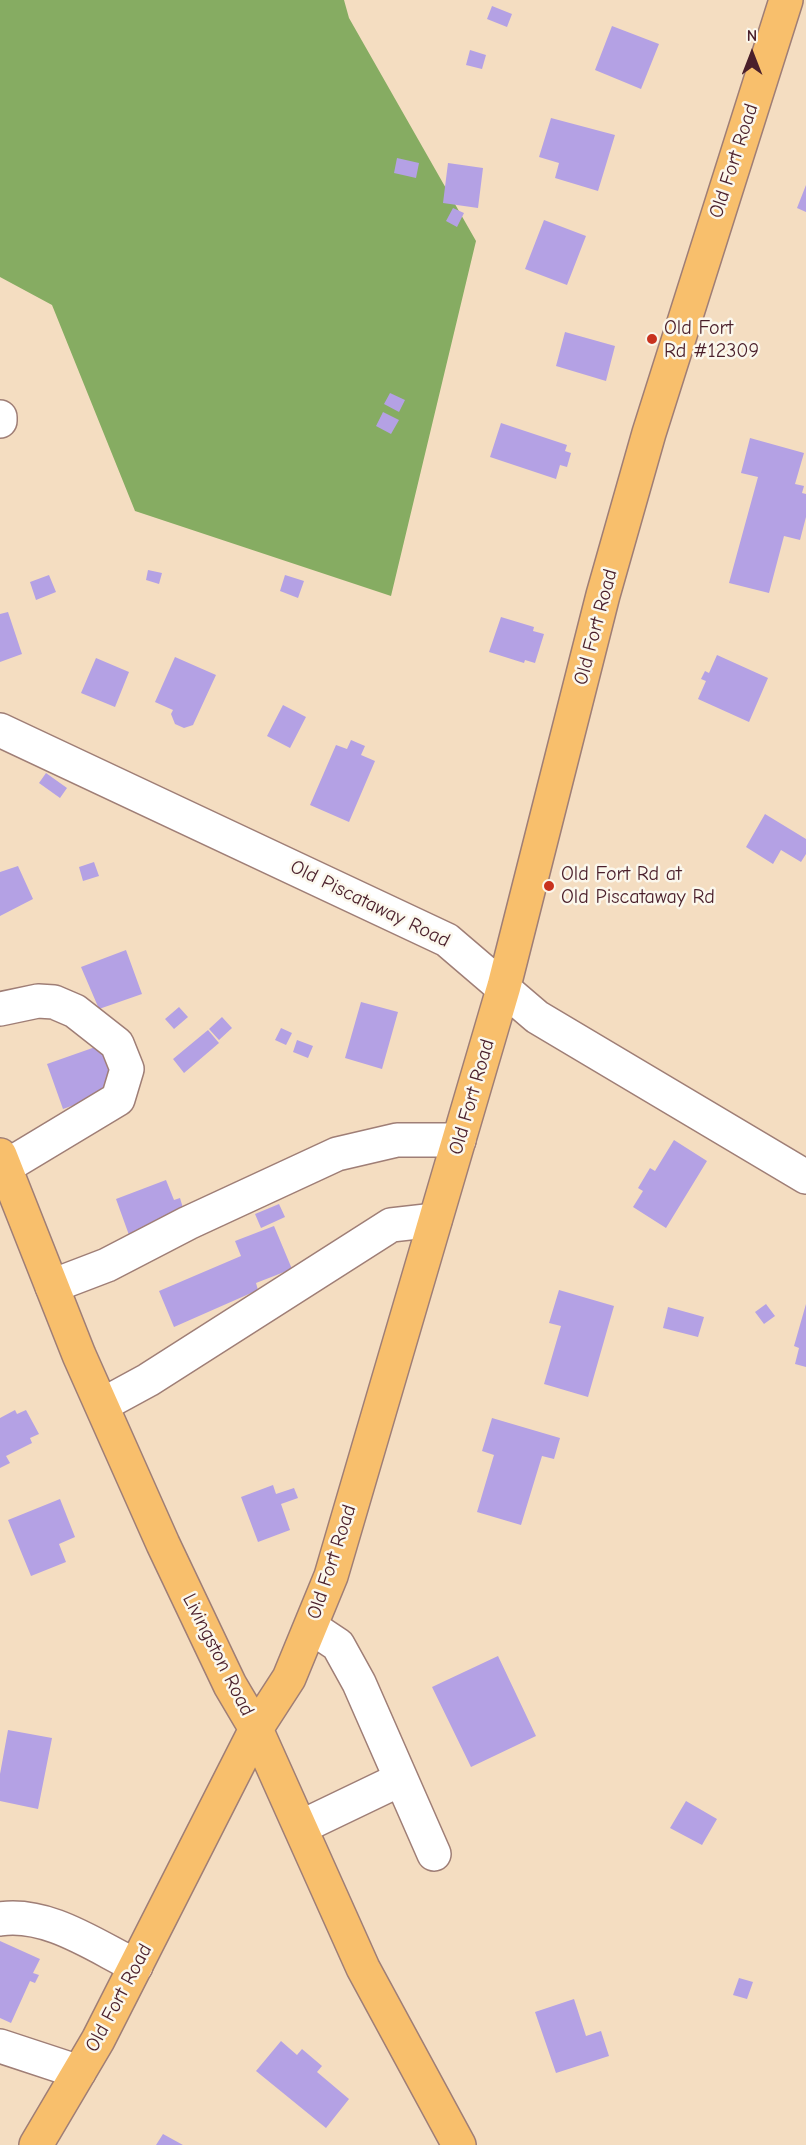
<!DOCTYPE html>
<style>
body{margin:0}
#map{position:relative;width:806px;height:2145px;overflow:hidden;background:#f4ddc1;font-family:"Comic Neue",sans-serif}
canvas{display:block}
.north{position:absolute;left:722px;top:24px;width:60px;height:60px;-webkit-text-stroke:4px #fbf7ec;paint-order:stroke;rotate:0deg;font-size:16px;font-weight:700;line-height:24px;text-align:center;color:#4a1f2b}
.north::after{content:'';display:block;margin:auto;width:21px;height:27px;background:#4a1f2b;clip-path:polygon(50% 0,100% 100%,50% 72%,0 100%)}
</style>
<div id="map">
<canvas width="806" height="2145"></canvas>
<div class="north">N</div>
</div>
<script>
const context = document.querySelector('canvas').getContext('2d');
context.lineJoin = 'round';
function fillPath(path, color) { context.fillStyle = color; context.fill(path, 'evenodd'); }
function trace(path, color, width, dash) { context.strokeStyle = color; context.lineWidth = width; context.lineCap = dash ? 'butt' : 'round'; context.setLineDash(dash || []); context.stroke(path); }
function drawText(font, color, halo, rows, align = 'center') {
  context.font = font + ' "Comic Neue",sans-serif'; context.lineWidth = 5; context.setLineDash([]); context.textBaseline = 'middle'; context.strokeStyle = halo; context.fillStyle = color; for (const [text, x, y, turn = 0] of rows) {
    context.save(); context.translate(x, y); context.rotate((+turn || 0) * Math.PI / 180); context.textAlign = isNaN(turn) ? turn : align; if (halo) context.strokeText(text, 0, 0); context.fillText(text, 0, 0); context.restore();
  }
}
const forest = new Path2D(`
 M0,0H344L349,18L476,241L391,596L135,511L52,305L0,277Z`);
const building = new Path2D(`
 M492,6L512,14L507,27L487,19Z
 M612,26L659,44L641,89L595,70Z
 M470,50L486,55L482,69L466,65Z
 M551,118L615,135L598,191L555,178L559,163L539,157Z
 M397,158L419,163L416,178L394,173Z
 M448,163L483,168L478,208L443,203Z
 M806,185V212L797,208Z
 M453,208L464,213L457,227L446,221Z
 M544,220L586,236L567,285L525,269Z
 M565,332L615,346L606,381L556,366Z
 M390,393L405,400L399,412L384,404Z
 M383,412L399,420L391,434L376,426Z
 M501,423L567,445L565,451L571,453L567,467L560,465L556,479L490,457Z
 M750,438L804,453L795,484L804,486L802,493L806,494V517L800,540L784,536L769,593L729,583L758,477L741,473Z
 M148,570L162,573L159,584L146,580Z
 M49,575L56,592L36,600L30,582Z
 M285,575L304,581L298,598L280,591Z
 M8,612L22,654L0,662V614Z
 M501,617L534,627L533,631L544,634L535,663L525,660L524,663L489,652Z
 M717,655L768,678L749,722L698,699L706,681L701,679L705,671L709,673Z
 M175,657L216,675L193,725L184,728L175,724L171,714L173,710L155,702Z
 M96,658L129,672L115,707L81,693Z
 M283,705L306,717L290,748L267,736Z
 M351,740L365,746L361,755L375,761L349,822L310,805L336,745L347,749Z
 M46,773L67,788L60,798L39,783Z
 M765,814L806,839V854L801,862L781,850L773,864L746,847Z
 M94,862L99,876L83,881L79,867Z
 M18,866L33,899L0,916V872Z
 M126,950L142,994L99,1009L81,967Z
 M361,1002L398,1012L382,1069L345,1058Z
 M179,1007L188,1017L174,1029L165,1019Z
 M222,1017L232,1028L219,1040L209,1029Z
 M281,1028L292,1033L286,1045L275,1040Z
 M208,1030L219,1043L184,1073L173,1059Z
 M297,1040L313,1046L308,1058L293,1052Z
 M101,1045L116,1065L109,1067L113,1079L108,1093L63,1109L47,1064Z
 M674,1140L707,1161L666,1228L633,1207L643,1191L638,1188L650,1168L655,1171Z
 M166,1180L174,1200L180,1198L183,1208L180,1215L129,1235L116,1199Z
 M279,1204L285,1217L261,1228L255,1214Z
 M274,1226L292,1269L256,1283L258,1290L174,1327L159,1291L241,1256L235,1241Z
 M559,1290L614,1306L588,1397L544,1384L561,1326L549,1323Z
 M766,1304L775,1316L764,1324L755,1312Z
 M806,1304V1367L795,1364L799,1348L794,1346Z
 M668,1307L704,1317L698,1337L663,1328Z
 M15,1410L17,1414L26,1410L39,1434L30,1438L32,1443L6,1456L10,1463L0,1468V1418Z
 M492,1418L560,1438L554,1459L542,1456L521,1525L477,1512L494,1455L482,1451Z
 M273,1485L276,1494L294,1488L298,1498L281,1504L290,1530L258,1542L241,1497Z
 M60,1499L75,1537L59,1544L66,1562L31,1576L8,1520Z
 M498,1656L536,1736L471,1767L432,1687Z
 M8,1730L52,1738L38,1809L0,1801V1774Z
 M686,1801L717,1819L702,1845L670,1828Z
 M0,1941L40,1959L33,1973L39,1975L35,1983L30,1981L11,2023L0,2018Z
 M739,1978L753,1982L747,1999L733,1995Z
 M574,1999L586,2036L601,2031L609,2056L556,2073L535,2012Z
 M281,2041L297,2055L302,2049L322,2066L317,2072L349,2099L326,2128L256,2071Z
 M163,2134L183,2145H156Z`);
const minor = new Path2D(`
 M0,421V417
 M0,730L447,940L537,1017L806,1177
 M0,1009L38,1001L54,1002L75,1011L117,1044L127,1069L118,1099L5,1167
 M52,1286L107,1265L188,1223L337,1154L397,1140H459
 M102,1405L148,1380L391,1225L435,1220
 M311,1627L338,1645L359,1683L434,1854
 M301,1827L401,1779
 M0,1919C48,1912 95,1946 136,1966
 M0,2046L79,2072`);
const major = new Path2D(`
 M0,1155L79,1355L163,1544L230,1685L256,1729L363,1968L459,2145
 M36,2145L98,2040L256,1729L289,1678L331,1576L504,986L603,595L649,433L786,0`);
const markers = [
 [652,339,6,"#c8321e"],
 [549,886,6,"#c8321e"]
];
const streetNames = [
 ["Old Fort Road",734,161,-72],
 ["Old Fort Road",596,627,-75],
 ["Old Piscataway Road",370,904,26],
 ["Old Fort Road",472,1097,-74],
 ["Old Fort Road",332,1562,-72],
 ["Livingston Road",218,1655,63],
 ["Old Fort Road",119,1998,-62]
];
const poiNames = [
 ["Old Fort",664,328],
 ["Rd #12309",664,351],
 ["Old Fort Rd at",561,874],
 ["Old Piscataway Rd",561,897]
];
fillPath(forest, '#86ac62');
fillPath(building, '#b4a1e4');
trace(minor, '#9f7e76', 36);
trace(major, '#9f7e76', 36);
trace(minor, '#fff', 33);
trace(major, '#f8bf6c', 33);
for (const [x, y, r, color] of markers) { const dot = new Path2D(); dot.arc(x, y, r, 0, 2 * Math.PI); context.fillStyle = color; context.fill(dot); trace(dot, '#fbf7ec', 2); }
drawText('20px', '#4a1f2b', '#fbf7ec', streetNames);
drawText('20px', '#4a1f2b', '#fbf7ec', poiNames, 'left');
</script>
